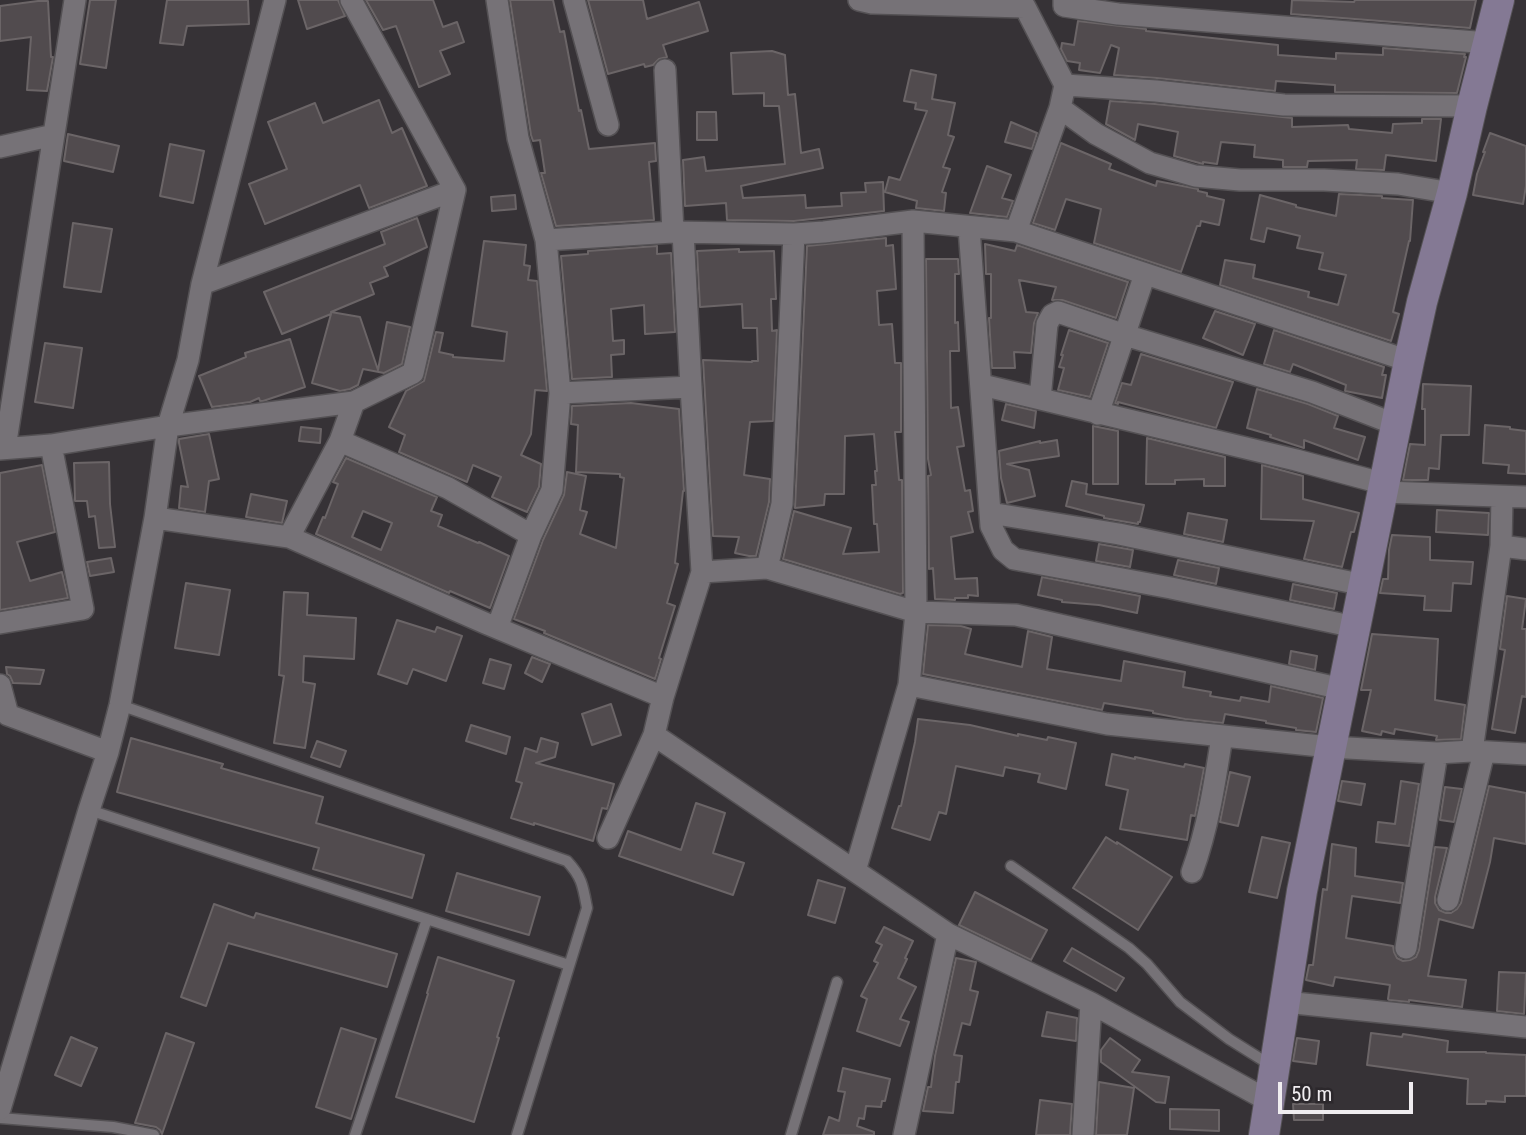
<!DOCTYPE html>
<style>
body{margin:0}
#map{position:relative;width:1526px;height:1135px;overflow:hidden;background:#363236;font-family:"Roboto Condensed",sans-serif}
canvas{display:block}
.scale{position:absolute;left:1278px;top:1082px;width:135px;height:32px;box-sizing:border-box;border:4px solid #f0edf0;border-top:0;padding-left:9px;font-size:21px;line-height:24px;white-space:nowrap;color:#f0edf0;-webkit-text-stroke:5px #2c282c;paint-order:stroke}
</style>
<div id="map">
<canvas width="1526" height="1135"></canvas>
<div class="scale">50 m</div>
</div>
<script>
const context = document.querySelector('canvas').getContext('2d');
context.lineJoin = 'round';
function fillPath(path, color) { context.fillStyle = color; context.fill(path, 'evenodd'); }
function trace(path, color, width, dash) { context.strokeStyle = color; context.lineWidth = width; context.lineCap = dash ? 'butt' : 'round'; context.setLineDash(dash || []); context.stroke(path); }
const building = new Path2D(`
 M90,0H116L106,68L80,64Z
 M167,0H248L249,24L187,26L183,45L160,43Z
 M298,0H338L345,16L307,29Z
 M366,0H433L443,27L457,22L464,42L440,51L450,74L419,87L396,26L383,30Z
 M510,0H553L560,32L564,31L579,111L581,110L589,149L655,143L656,161L649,162L654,220L556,226L541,173H545L540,140L533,141L531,135Z
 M588,0H643L647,19L699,2L708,31L663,45L667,57L659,59L653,65L645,67L644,64L608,74Z
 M1292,0L1354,2L1355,0H1476L1470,28L1291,14Z
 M38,1H48L51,57H53L47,91L27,90L31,37L0,41V6Z
 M1078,21L1146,29V31L1278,45V55L1336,59V53L1383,55V48L1465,54L1464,57H1466L1457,93L1335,92V85L1276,81L1275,91L1157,78L1114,75L1119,48L1111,45L1100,73L1079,70L1080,63L1067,61L1061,49L1062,43L1074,45Z
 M772,51L785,55L788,95L795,94L801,153L819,149L823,168L741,186L743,198L805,195L806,208L842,206L841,193L866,192L865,183L883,182L884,211L794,221L727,220L726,203L685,206L683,160L704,157L706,171L785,164L779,106H764V93L733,94L731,53Z
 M911,70L936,75L932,99L955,103L948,135L954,137L943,167L950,169L942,192L946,193L944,211L916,208L917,201L885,192L889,177L900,180L927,111L915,109L916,103L904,101Z
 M379,100L392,133L402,128L427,186L369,208L360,185L265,224L249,184L287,169L268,122L315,103L323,123Z
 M1110,101L1155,104L1292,118V127L1348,125L1349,129L1392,133L1393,124L1422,123V119H1441L1436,161L1386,155L1384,170L1356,169L1357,160L1308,161L1307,167H1283V160L1254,157L1255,145L1221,142L1217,164L1203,162V164L1174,156L1178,132L1138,124L1135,140L1106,124Z
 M697,112H716L717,140H697Z
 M1011,122L1037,133L1032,149L1005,142Z
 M1490,133L1526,146V186L1523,204L1473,195L1477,174L1485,152H1483Z
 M68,134L119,146L113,172L64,161Z
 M1061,143L1111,164L1109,169L1156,186L1157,181L1198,189V191L1207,193V196L1224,200L1219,225L1201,221L1200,226H1197L1181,272L1094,243L1101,209L1066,199L1055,230L1033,223Z
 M170,144L204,151L193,203L160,196Z
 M987,166L1011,175L1002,198L1013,201L1007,217L970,213Z
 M1339,194L1382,196V198L1413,200L1410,241H1409L1393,312L1399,314L1391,341L1220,285L1225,260L1255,265L1253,278L1309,292L1308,297L1338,305L1346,275L1319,269L1323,253L1297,248L1300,236L1267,228L1264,242L1251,239L1260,195L1296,205V207L1336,216Z
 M515,195L516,209L492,211L491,197Z
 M417,218L427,247L384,267L388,276L370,283L374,294L331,312L360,317L378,370L387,322L410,327L402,364L384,373L363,369L358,385L350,389L340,391L312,383L331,314L282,334L264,292L385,244L381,232Z
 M73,223L112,229L101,292L64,287Z
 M886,238V246L893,245L896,289L877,291L879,325L892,324L895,363H901V432H895L899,480H902L903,593L900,594L783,559L794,511L851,528L843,554L879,552L877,524H874L872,485H876L875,471H877L874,434L845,436L844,494H825L824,505L795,508L807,246Z
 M484,241L526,245L524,265L530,266L528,280L537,281L547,391L535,390L531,434L521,455L541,464L539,487L527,512L492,497L501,477L473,465L467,482L399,452L405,435L389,427L406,391L424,381L436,332L443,333L439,352L453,355V357L504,361L507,332L472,326Z
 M985,244L1015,251L1017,245L1128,282L1116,318L1062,300H1052L1056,287L1019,280L1026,312L1038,313L1034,323L1031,353L1014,352L1015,368H992L989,318H991V274H986Z
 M657,246V254L671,253L675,332L645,334L644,305L611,309L613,341L624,340V354L611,355L612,377L572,379L561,256L588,254V251Z
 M739,249V252L774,251L776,299H771L772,331L777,330L773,421L750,422L744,475L770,479L769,502L756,556H749L735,553L739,537L713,536L703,360L752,362V361H758L757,328H743L742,304L700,307L697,251Z
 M926,259H958L959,274H955V323L958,322L959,351H950L951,408L958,407L964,446L957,447L965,491L970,490L973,511L968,512L973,532L951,537L955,579L977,578L978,596L968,595V598H955V600L935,599L933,568L929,569L928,476L931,475L928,459Z
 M1215,311L1255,324L1243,355L1203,338Z
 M1069,330L1108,343L1090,397L1058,390L1064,368L1059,367L1063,355H1061Z
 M1274,330L1384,367L1382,375H1386L1382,398L1345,391L1346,385L1293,364L1290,372L1264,364Z
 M290,339L305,387L263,401H260L259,398L250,402L212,407L199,376L246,357L245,353Z
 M45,343L82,348L73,408L35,402Z
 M1141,354L1233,382L1216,428L1118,402V404L1115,403L1122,383L1131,385Z
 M1423,384L1471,386L1469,435H1441L1439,469L1429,468L1428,480H1403L1410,444L1425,445V409H1422Z
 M1257,389L1308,404L1338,416L1334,428L1365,437L1358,460L1304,440V448L1270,437L1271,435L1247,428Z
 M631,403L679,409L684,491H683L675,563L678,564L667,603L675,606L659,658L661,659L655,679L544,633L545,631L514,619L543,540L564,495L567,472L586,476L580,510L587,512L580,534L616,548L624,478L620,477V474L576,472L578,425L571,424L572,406Z
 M1006,404L1036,411L1034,428L1002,420Z
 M1485,425L1510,427V429L1526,431V474L1508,473L1509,465L1483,463Z
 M1093,426L1118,431V484H1093Z
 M301,427L321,429L320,443L299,441Z
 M209,434L219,479L209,481L205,512L179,508L181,486L188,487L179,443V439Z
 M1147,438L1225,457V486H1204V479L1175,480V484H1146Z
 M1057,440L1059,456L1007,464L1029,470L1035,496L1007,503L1001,478L999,451L1040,441V443Z
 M346,458L437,497L431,511L442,515L438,526L478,543L479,542L509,556L490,608L450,591L449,593L316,534L323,517L325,518L338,484L333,482ZM363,511L392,523L381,550L352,537Z
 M109,462L110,504L115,547L99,548L95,516L89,517L87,501H75L74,463Z
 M42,465L55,532L17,542L30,581L62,572L68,598L0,610V473Z
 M1262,465L1303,476V499L1359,513L1354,532H1351L1342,567L1304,559L1314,521L1261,519Z
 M1072,481L1087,484L1086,494L1144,505L1140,522H1138V524L1104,518V516L1066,506Z
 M251,494L287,501L282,523L246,517Z
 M1437,510L1489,513L1488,535L1436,532Z
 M1188,513L1227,520L1223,542L1184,534Z
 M1392,535L1430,537V560L1473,562L1471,584L1453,583L1451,611L1424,610L1425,596L1380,593L1383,579H1388L1389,550Z
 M1099,544L1133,550L1130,567L1096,561Z
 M111,558L114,572L90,576L87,562Z
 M1178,560L1219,568L1216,584L1174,575Z
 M1042,577L1140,596L1137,613L1099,605L1062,602V600L1038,595Z
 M186,583L230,590L219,655L175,648Z
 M1293,584L1337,593L1334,609L1290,600Z
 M284,592L308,593L307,615L356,618L354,659L304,656L303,682L315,684L305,748L274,743L284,676L279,675Z
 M1507,596L1526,599L1522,629H1526V697L1522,696L1515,733L1492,729L1505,650L1500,649Z
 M397,620L435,632L437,627L462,636L446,681L413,669L407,684L378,674Z
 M928,625L961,626L971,629L965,654L1022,667L1028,631L1052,637L1047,669L1121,681L1124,661L1185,672L1183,687L1211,692L1210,696L1240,701L1241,697L1269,702L1271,686L1323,698L1316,732L1296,730V728L1266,723V721L1225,714L1223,723L1185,719L1153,713V711L1104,703L1102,710L923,674Z
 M1372,634L1438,639L1435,700L1465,705L1461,739L1436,740L1437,736L1395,729L1394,734L1382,731L1381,735L1362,731L1371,690H1361Z
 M1291,651L1317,656L1315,670L1289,664Z
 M532,657L550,664L542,682L525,673Z
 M490,659L511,665L504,689L483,683Z
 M6,667L44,670L40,684L13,683L10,676L7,674Z
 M611,704L621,735L592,745L582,714Z
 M918,719L970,725L1018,736V734L1047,740L1048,737L1076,743L1066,789L1038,782L1040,774L1005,767L1003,776L956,766L946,814L939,812L930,840L892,828L899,806H901L915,742Z
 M471,725L510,737L506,754L466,741Z
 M131,738L223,764L221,768L323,797L316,823L424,855L412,898L313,869L319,848L117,792Z
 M541,738L558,743L555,757L536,763L614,784L607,809L602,808L593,841L534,823V825L511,818L522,783L516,781L525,748L537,752Z
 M317,741L346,751L340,767L311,757Z
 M1112,754L1135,759V757L1184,767L1185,764L1204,768L1195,816L1191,815L1187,840L1120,829L1128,790L1106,785Z
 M1230,772L1250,777L1238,826L1220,822Z
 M1342,781L1365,784L1361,805L1338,801Z
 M1401,781L1419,784L1409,846L1376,842L1378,822L1395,824Z
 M1489,786L1526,793V844L1494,838L1490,862L1473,928L1439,919L1428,976L1466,980L1462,1007L1409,1000V1002L1389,1000L1388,999L1390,985L1335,977L1333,986L1306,980L1309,965H1313L1323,889L1327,890L1332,844L1356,848L1355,876L1403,883L1400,903L1352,896L1346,938L1393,946L1394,952L1397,958L1403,961L1410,960L1416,957L1419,950L1435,847L1447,848L1435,897V903L1439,910L1446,913H1451L1457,909L1461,903Z
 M1445,787L1462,789L1454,822L1440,820Z
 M696,803L725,813L713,853L744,863L733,895L619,856L628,831L681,850Z
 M1106,837L1117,844V842L1172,877L1138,930L1073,888Z
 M1262,837L1290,843L1277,898L1249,892Z
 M457,873L540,897L529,935L446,911Z
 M818,880L845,888L835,923L808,915Z
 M975,892L1047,930L1031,960L959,925Z
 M214,904L254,918L256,913L397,954L387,987L228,943L206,1006L181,997Z
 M884,927L913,941L905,958L907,959L898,978L916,987L900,1019L909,1022L900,1046L857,1031L867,999L861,996L878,963L874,961L882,945L876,942Z
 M1072,948L1124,978L1116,991L1064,961Z
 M438,957L514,981L497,1037L499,1038L474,1122L396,1097L428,994L427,993Z
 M956,958L976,962L970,990L978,992L970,1025L962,1023L954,1055L962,1056L959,1082H956L953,1113L923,1111L928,1087H931L935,1056Z
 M1499,972L1526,973L1524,1014L1497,1011Z
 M1047,1012L1077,1018L1076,1041L1042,1036Z
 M341,1028L376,1039L351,1119L316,1107Z
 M166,1033L194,1043L162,1134L160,1130L156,1127L135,1123Z
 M1371,1033L1402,1037L1403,1034L1448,1041L1447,1052H1486V1053L1526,1055V1096H1505V1102L1486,1101V1104H1467L1468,1079L1367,1065Z
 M71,1037L97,1048L81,1086L55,1075Z
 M1110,1038L1140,1060L1132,1072L1169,1077L1165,1103L1156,1102L1101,1062V1050Z
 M1297,1038L1319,1041L1316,1064L1293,1061Z
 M843,1068L890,1079L885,1101H882L881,1107L866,1106L864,1119L859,1118L857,1126L874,1132V1135H823L829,1117L839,1121L845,1092L838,1091Z
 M1099,1082L1134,1088L1127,1135H1096Z
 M1040,1100L1072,1104L1070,1135H1036Z
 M1293,1104H1323V1120H1294Z
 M1170,1109L1219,1110V1131L1170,1129Z`);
const lane = new Path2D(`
 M120,705L567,861C582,877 583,886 587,908L517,1135
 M89,810L569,965
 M1011,866L1129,948L1147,964L1180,1002L1229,1039L1272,1066
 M0,1118L113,1127L154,1135
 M355,1135L427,919
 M791,1135L837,982`);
const street = new Path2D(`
 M497,0L518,138L546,240L560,393L552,490L531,535L497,628
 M574,0L608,125
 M1064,0V6L1118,14L1489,43
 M665,70L673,232
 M1065,85L1156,91L1284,105L1472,106
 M1060,108L1096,134L1150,163L1195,176L1240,180H1324L1398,184L1452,193
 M0,147L54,135
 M913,221L916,612L1016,615L1342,689
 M969,228L991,526L1003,550L1014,559L1171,588L1355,627
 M1016,231L1409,361
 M546,240L673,232L794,234L824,232L913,221L1016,231L1060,108L1065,85L1025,7L872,3L859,0
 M202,284L455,190
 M982,385L1296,460L1385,484
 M560,393L691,387
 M1040,399L1047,324L1052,315L1058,312L1125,335L1312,392L1397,425
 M1098,414L1145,274
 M340,441L448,488L531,535
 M5,448L75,0
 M0,449L51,445L168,426L354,402
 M1383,492L1526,497
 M990,513L1119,534L1364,585
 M155,518L289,537L340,441L354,402L413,373L455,190L351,0
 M289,537L485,623L663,697
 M1501,546L1526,549
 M767,568L782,504L794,234
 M702,572L767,568L916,612L909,685L855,871
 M0,623L83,609L51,445
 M0,685L8,715L108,752
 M909,685L1107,724L1330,747L1437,753L1472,751L1526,754
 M654,735L948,934L1091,1003L1269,1101
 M1472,751L1501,546L1502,497
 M608,838L654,735L663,697L702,572L691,387L683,232
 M1192,872C1208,828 1215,782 1222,736
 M1448,900L1484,752
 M1406,948L1437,753
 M1285,1002L1526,1027
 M0,1109L89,810L108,752L120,705L155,518L168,426L188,360L202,284L275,0
 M904,1135L948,934
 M1083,1135L1091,1003`);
const secondary = new Path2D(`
 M1264,1135L1302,891L1409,361L1422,302L1452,193L1472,106L1499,0`);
fillPath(building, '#514b4e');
trace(building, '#6b6567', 2);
trace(lane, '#545154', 13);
trace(street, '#545154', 24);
trace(secondary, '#545154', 32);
trace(lane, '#767277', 10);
trace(street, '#767277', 21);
trace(secondary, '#847994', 30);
</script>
